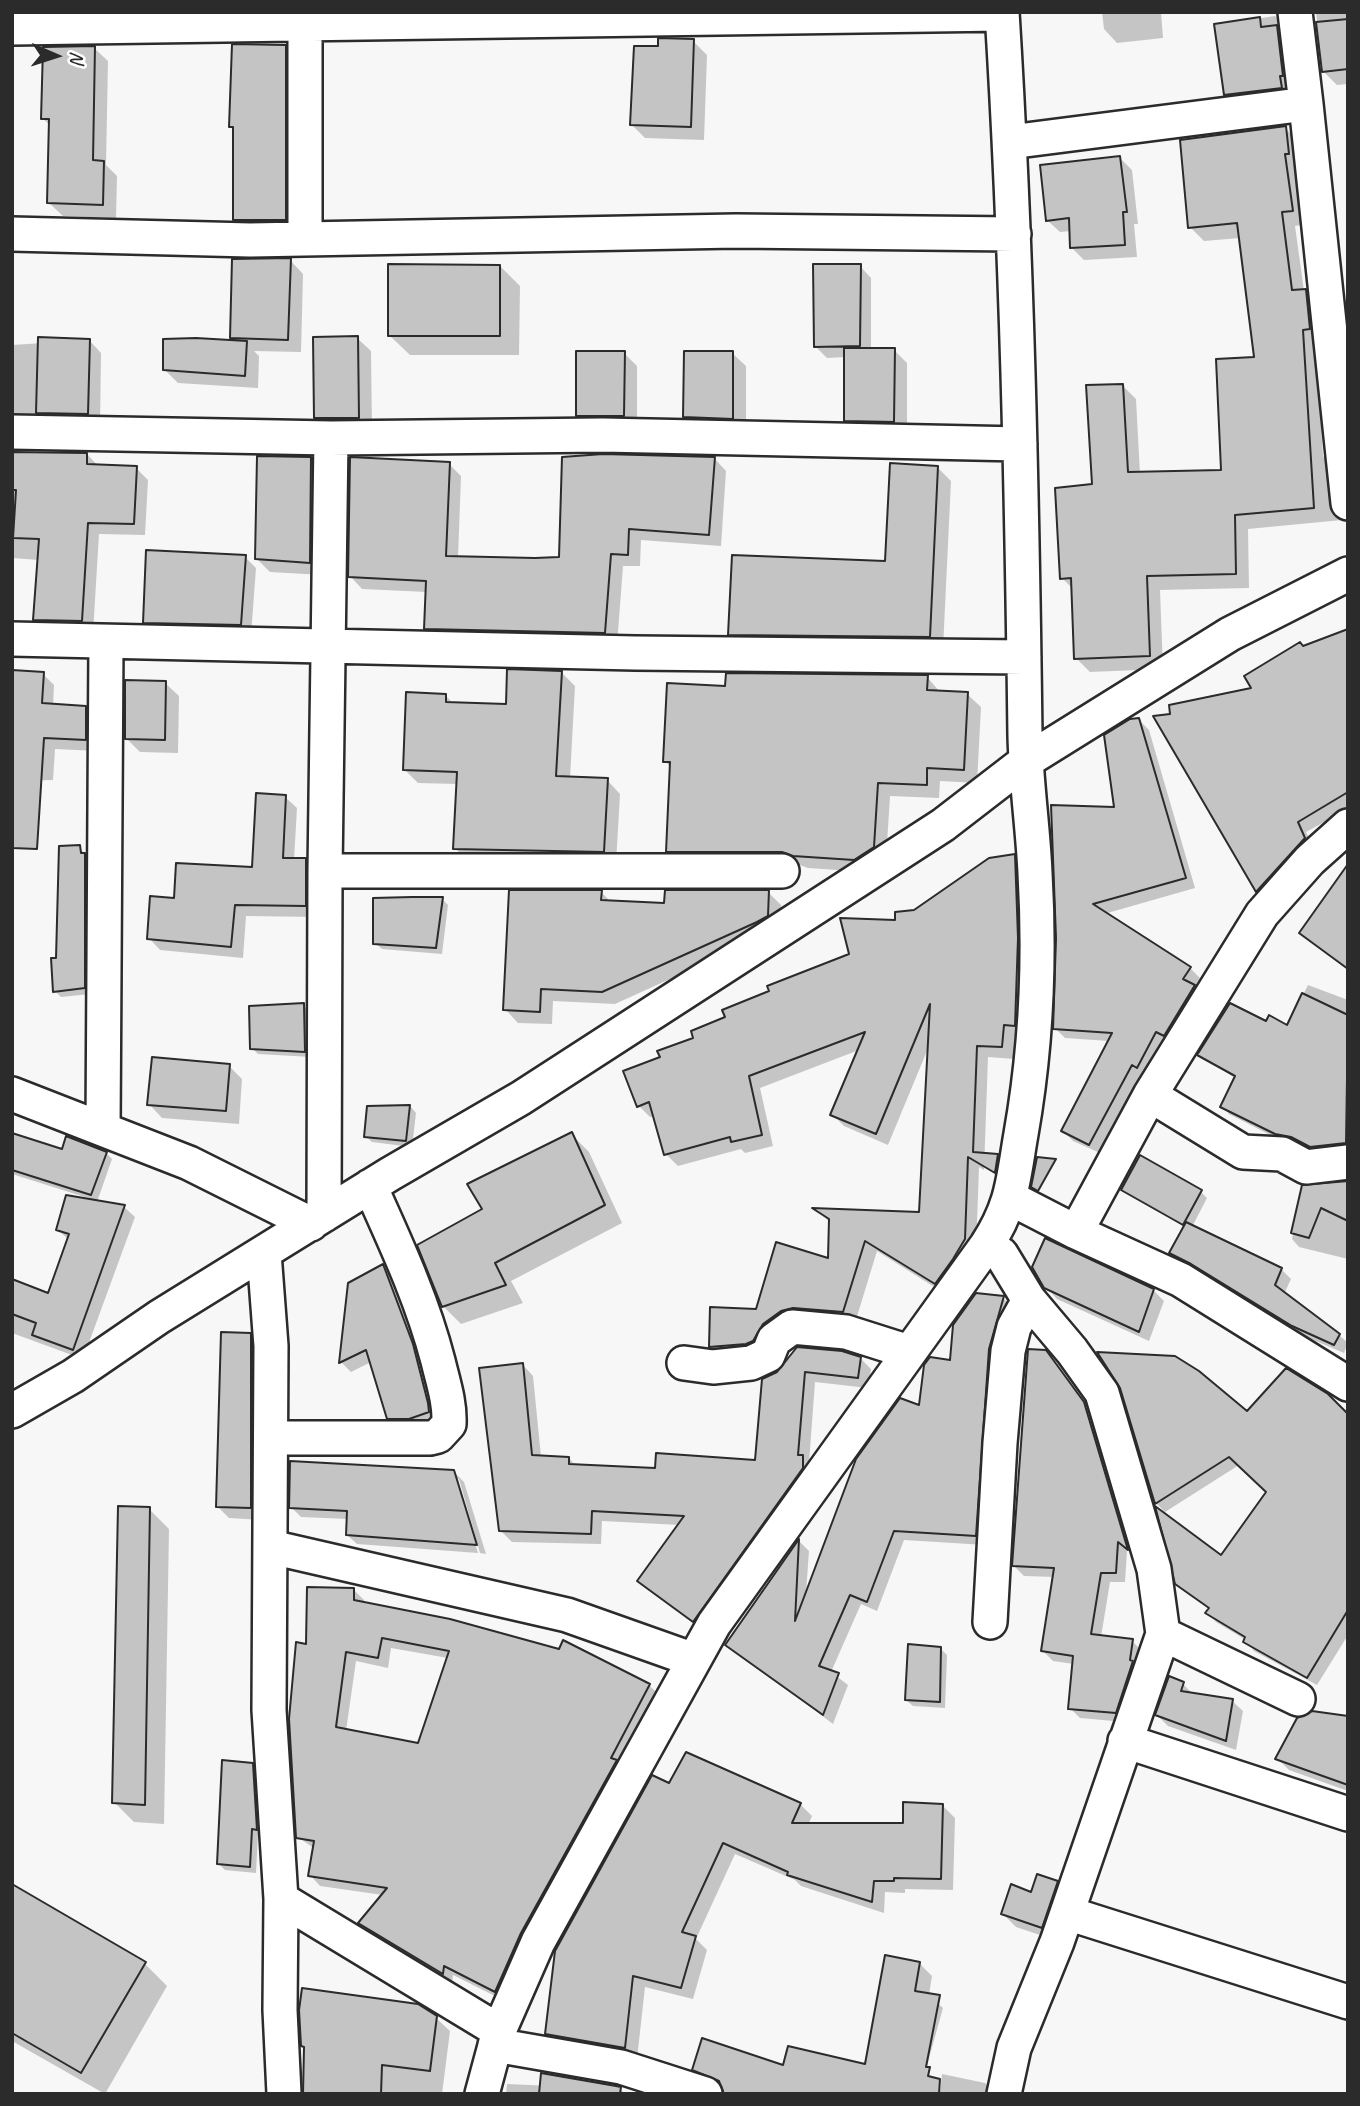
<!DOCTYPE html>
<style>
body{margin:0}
#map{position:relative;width:1360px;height:2106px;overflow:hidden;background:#f7f7f7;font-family:Caveat,sans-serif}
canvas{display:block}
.frame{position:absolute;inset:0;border:14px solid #2b2b2b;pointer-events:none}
.north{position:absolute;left:21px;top:21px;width:70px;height:70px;-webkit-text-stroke:5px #fff;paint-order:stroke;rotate:93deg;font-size:19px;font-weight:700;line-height:28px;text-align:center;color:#2b2b2b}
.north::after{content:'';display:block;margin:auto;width:24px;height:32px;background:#2b2b2b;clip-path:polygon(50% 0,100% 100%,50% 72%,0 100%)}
</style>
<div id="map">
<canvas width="1360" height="2106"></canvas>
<div class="frame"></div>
<div class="north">N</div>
</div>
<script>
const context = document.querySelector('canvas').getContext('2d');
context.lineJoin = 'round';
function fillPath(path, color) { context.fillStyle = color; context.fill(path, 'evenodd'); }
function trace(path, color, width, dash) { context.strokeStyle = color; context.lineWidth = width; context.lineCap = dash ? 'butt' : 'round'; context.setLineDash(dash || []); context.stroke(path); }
const shadow = new Path2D(`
 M1102,12H1161L1163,38L1117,43L1104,29Z
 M1316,12H1348V84L1337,85L1323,71Z
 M1275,16L1289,30L1296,88L1239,108L1226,94L1216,25Z
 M693,41L707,55L704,140L645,138L632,125L659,48Z
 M285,45L298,59V233H248L235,220V130L231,126Z
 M94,48L108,61L106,165L117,176L116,218L63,216L49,203L51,126L43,119Z
 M1285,128L1299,142L1306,224L1295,226L1304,291L1320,305L1329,395H1319L1323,456L1337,471L1342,520L1248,529L1249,588L1160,590L1163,669L1090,672L1076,658L1073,589L1062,578L1094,486L1122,385L1136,399L1140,474L1222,472L1256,359L1240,238L1204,241L1190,227Z
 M1120,158L1132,170L1138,224H1134L1137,257L1084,260L1072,248L1071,231L1060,232L1047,220Z
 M290,260L303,274L301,352L254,351L259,356L258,388L178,383L165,370L237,343L232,337Z
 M500,266L520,286L519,355H410L389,335Z
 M860,266L871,278V350H894L907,363V435L859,434L845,420L846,357L827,358L815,346Z
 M357,338L371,351L372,431H329L315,418Z
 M89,340L101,353L100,426L12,431V345Z
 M624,353L637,366V429H591L577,415Z
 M732,353L746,366V431L698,430L685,417Z
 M12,453L87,454L98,466L136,468L148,480L145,535L99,534L93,633L47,632L35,620L39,560L12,558Z
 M714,458L726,471L721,546L641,540L640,566H623L617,645L438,641L426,628L427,592L362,589L350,576L449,464L461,476L458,558L561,559Z
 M311,459L324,472L323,575L270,572L256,558Z
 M937,467L951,481L943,649L743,647L730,634L887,563Z
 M245,557L256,568L251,635L156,633L144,622Z
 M1348,631V809L1306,832L1314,849L1266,900L1257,891L1156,718L1253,690L1303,648Z
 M561,672L575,686L570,778L607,780L620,794L616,864L468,861L455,848L458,784L418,783L405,770L445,695L454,704L508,706Z
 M43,674L54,685L53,706L86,707L97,719V751L55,749L53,780L15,781Z
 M927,677L940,692L967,694L981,707L977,783L940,781L939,798L890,796L886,860L868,872L808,868L797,864H682L668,851L671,768L665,761L727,688Z
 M165,683L179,696L178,753L140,752L126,738Z
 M1139,720L1149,730L1195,888L1104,914L1190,968L1200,978L1194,987L1204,997L1147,1077L1142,1074L1100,1153L1073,1141L1063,1131L1109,1041L1065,1038L1055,1028Z
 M285,797L297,808L294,860H305L317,872V917L246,916L243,958L160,950L149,938L176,900L254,869Z
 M79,847L91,861L90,994L61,997L55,991L58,959Z
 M1014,856L1026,868V1037L1015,1036L1014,1059L988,1057L984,1170L979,1167L976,1251L947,1295L877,1251L855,1323L774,1336L723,1358L711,1346L829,1261L831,1223L816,1210L921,1214L929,1046L888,1145L844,1126L832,1114L859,1050L760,1088L773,1146L745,1153L741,1149L678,1166L666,1154L655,1116L650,1117L639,1106L662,1058L727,1018L851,956L896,922Z
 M601,892L611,902L666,905L768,892L781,905L780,929L615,1004L553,1001L552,1024L518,1023L505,1009Z
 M442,899L448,905L442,954L382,949L375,943Z
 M1348,918V970L1301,933Z
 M1308,985L1348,1000V1151L1319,1154L1300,1144L1284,1142L1229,1114L1222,1106L1235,1078L1200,1055L1266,1023L1287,1027Z
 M303,1005L309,1012L311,1057L258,1054L252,1048Z
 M229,1066L242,1079L239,1124L162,1118L149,1104Z
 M410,1106L416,1113L412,1147L372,1142L366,1136Z
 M571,1134L589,1152L622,1223L511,1281L523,1303L461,1324L443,1306L485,1210Z
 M12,1135L63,1151L106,1153L112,1159L97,1202L124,1207L135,1217L83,1359L12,1333V1281L49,1295L69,1240L58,1230L91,1199L12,1174Z
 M1140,1157L1201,1192L1207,1198L1192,1227L1281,1269L1291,1279L1284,1294L1339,1335L1348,1343L1344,1353L1304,1336L1203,1273L1181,1263L1171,1253L1185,1227L1123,1189Z
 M1348,1181V1259L1299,1247L1292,1239L1303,1187Z
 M383,1266L393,1276L422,1355L438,1422L399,1428L389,1418L371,1362L351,1372L341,1362L350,1284Z
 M1046,1287L1153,1290L1164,1301L1149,1341L1057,1299Z
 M1003,1298L1013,1308L985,1545L904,1540L877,1611L861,1604L831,1672L848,1685L833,1724L727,1644L799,1541L809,1551L806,1593L920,1408Z
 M250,1335L262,1347V1520L229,1518L217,1506Z
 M1045,1351L1094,1413L1136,1556L1127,1550L1125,1582H1110L1101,1637L1132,1641L1142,1651L1125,1722L1080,1718L1070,1708L1074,1664L1053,1661L1043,1651L1055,1577L1024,1576L1014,1566Z
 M860,1358L871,1369L868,1388L815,1382L809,1463L814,1468L705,1631L640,1581L680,1525L602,1521L601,1544L512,1542L501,1531L523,1365L533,1376L541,1457L569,1458L576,1466L656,1470L757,1462L778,1373Z
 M1122,1387L1247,1413L1348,1415V1635L1317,1685L1254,1651L1246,1640L1216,1622L1208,1613L1210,1609L1177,1583L1222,1558L1268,1492L1239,1465L1165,1512L1156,1503Z
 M454,1472L464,1482L486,1554L480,1553L459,1479H455L478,1553L357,1544L347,1535L348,1519L301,1517L291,1507Z
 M149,1509L169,1529L164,1824L134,1822L114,1802Z
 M354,1590L364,1600V1604L649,1685L659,1695L505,2001L453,1975L452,1983L371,1933L361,1923L383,1895L320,1886L310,1875L315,1849L298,1837L308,1646ZM391,1648L448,1658L419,1745L346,1731L356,1661L388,1668Z
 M940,1648L947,1655L945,1708L913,1706L906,1700Z
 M1183,1684L1194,1695L1232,1701L1243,1711L1236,1750L1168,1726L1157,1715Z
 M1348,1718V1791L1289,1770L1277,1758Z
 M252,1765L259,1771L263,1835L258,1834L256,1873L225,1870L219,1864Z
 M669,1785L800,1804L812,1816L808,1825H904L943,1806L955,1818L953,1890L905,1889V1893L885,1892L884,1913L801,1886L795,1880L735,1854L696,1939L707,1950L693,1999L645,1987L637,2059L559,2046L547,2034Z
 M1057,1883L1070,1896L1055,1940L1016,1927L1003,1914Z
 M12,1886L145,1964L167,1986L105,2094L12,2041Z
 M919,1963L932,1976L929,1995L943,2008L919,2094L726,2090L707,2082L694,2069L866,2066Z
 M436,2018L450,2031L442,2094H303Z
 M942,2074L985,2083L995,2093L940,2094Z
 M507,2084L620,2089L625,2094H506Z`);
const building = new Path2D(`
 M1260,17L1261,27L1277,25L1283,76H1280L1282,88L1224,95L1214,24Z
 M1348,19V69L1322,72L1316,22Z
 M658,38L694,39L691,127L630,125L634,46H658Z
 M232,44L286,45V220H233V127H229Z
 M95,46L93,160L104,161L103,205L47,203L49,119H41L43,47Z
 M1286,126L1289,154H1285L1293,211L1282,212L1292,290L1306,289L1310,329L1303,330L1314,508L1235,515L1236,574L1147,576L1150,656L1074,659L1071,578L1060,579L1055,488L1092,484L1086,385L1123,384L1128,472L1221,470L1216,359L1254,357L1237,223L1188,228L1180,140Z
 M1120,156L1127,212H1123L1125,245L1070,248L1069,218L1046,221L1040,165Z
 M291,258L288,340L230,338L232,259Z
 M388,264L500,265V336H388Z
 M813,264H861L860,346L814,347Z
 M358,336L359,418H314L313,337Z
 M38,337L90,339L88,414L36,413Z
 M196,338L247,341L245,376L163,370V339Z
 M844,348H895L894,422L844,421Z
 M576,351H625L624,416H576Z
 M684,351H733V419L683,417Z
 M12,452L87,453V464L137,466L134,524L88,523L82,621L33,620L39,539L13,538L16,490H12Z
 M603,454L715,457L709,535L629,529L628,555L611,554L605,633L424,629L426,581L348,577L350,457L450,462L446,556L535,558L559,557L562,457Z
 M257,456L311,457L310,563L255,559Z
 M890,463L938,466L930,637L728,635L732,555L885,561Z
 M146,550L246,555L241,625L143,623Z
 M1348,629V792L1298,822L1305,838L1256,892L1153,716L1170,714L1169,705L1251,688L1244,676L1300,642L1303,646Z
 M507,669L562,671L556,776L608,778L604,852L453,849L457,772L403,770L406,692L446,694V702L506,704Z
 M12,670L44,672L42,703L86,706V740L44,738L37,849L12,848Z
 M726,673L928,675L927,690L968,692L964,770L927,768V785L878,783L874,847L854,860L793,856L782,852H666L670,762H663L667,683L725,686Z
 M125,680L166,681L165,740L125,739Z
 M1139,718L1186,878L1093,904L1191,967L1183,979L1195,985L1164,1036L1156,1032L1137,1068L1132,1065L1089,1145L1061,1131L1112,1033L1053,1029L1056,938L1051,805L1114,807L1104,735L1130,719Z
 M256,793L286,795L283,858H306V906L235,905L231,947L147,939L150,896L174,898L176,863L252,867Z
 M80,845L81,853H85V988L53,992L51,958H56L59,846Z
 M1015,854L1018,938L1015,1026L1004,1025L1002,1047L977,1046L973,1152L998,1154L995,1173L968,1157L965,1239L953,1259L935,1284L865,1241L843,1312L793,1308L781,1311L763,1324L753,1341L746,1344L709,1347L710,1307L756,1309L776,1242L828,1258L829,1219L812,1208L919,1212L930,1004L876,1134L830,1115L865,1032L749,1076L762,1135L731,1142L730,1137L664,1155L649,1102L637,1107L623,1071L660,1057L657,1051L693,1038L691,1031L725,1017L722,1010L769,991L767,986L849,954L840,918L895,920V912L914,910L989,858Z
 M1348,864V969L1299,933Z
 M509,890H602L601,900L664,903L665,890H769L768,916L757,922L602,992L541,989L540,1012L503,1010Z
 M412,897H443L436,948L373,944V898Z
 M1302,993L1348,1015L1346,1143L1310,1147L1291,1137L1275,1134L1220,1107L1235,1076L1197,1055L1230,1003L1266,1021L1269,1015L1287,1025Z
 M304,1003L305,1052L250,1049L249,1006Z
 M152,1057L230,1064L226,1111L147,1105Z
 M410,1105L406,1141L364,1137L367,1106Z
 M572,1132L605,1205L495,1263L506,1285L442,1307L417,1245L482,1209L467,1184Z
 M12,1133L62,1149L66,1136L107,1152L91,1195L12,1170Z
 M1140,1155L1202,1190L1183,1225L1121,1190Z
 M1037,1157L1056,1159L1038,1191L1031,1187Z
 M1348,1181V1221L1321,1208L1309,1238L1291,1233L1302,1185Z
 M66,1195L125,1205L73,1350L32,1335L36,1323L12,1314V1279L48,1293L69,1234L56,1230Z
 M1186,1222L1282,1268L1275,1285L1340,1334L1334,1345L1292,1326L1191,1264L1169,1253Z
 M1045,1238L1154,1289L1139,1332L1044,1288L1032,1267Z
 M383,1264L413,1344L428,1403L429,1412L409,1419H387L366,1350L339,1363L348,1283Z
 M976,1293L1004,1296L989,1349L976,1536L894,1531L867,1602L850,1595L819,1666L839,1673L823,1715L725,1645L799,1539L795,1621L856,1459L900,1398L919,1405L924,1365L930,1357L950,1360L953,1325Z
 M221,1332L251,1333V1508L216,1507Z
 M797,1347L842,1351L861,1357L858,1378L805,1372L798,1455H803V1468L693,1622L637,1581L684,1516L592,1511L591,1534L499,1531L479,1368L523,1363L532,1455L569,1457V1464L655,1468L656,1453L755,1460L762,1379L777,1372Z
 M1028,1349L1046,1350L1084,1402L1128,1550L1118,1542L1116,1573H1101L1091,1634L1133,1639L1130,1660L1133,1661L1116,1713L1068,1709L1073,1656L1041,1651L1054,1568L1012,1566Z
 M1097,1352L1175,1356L1199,1371L1247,1411L1286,1368L1328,1394L1348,1414V1610L1307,1678L1243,1642L1245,1637L1205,1613L1209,1608L1175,1584L1155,1506L1221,1555L1266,1492L1229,1457L1155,1504L1120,1388Z
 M290,1461L454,1470L477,1545L346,1535L347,1511L289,1508Z
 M118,1506L150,1507L145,1805L112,1803Z
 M307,1587L354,1588V1600L450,1619L559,1649L563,1640L650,1684L611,1758L617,1760L521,1933L495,1992L444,1966L443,1974L358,1923L387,1888L308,1876L314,1841L296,1838L289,1719L296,1642L306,1644ZM382,1638L449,1651L418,1743L336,1727L346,1652L378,1658Z
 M908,1644L941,1647L940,1702L905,1700Z
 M1169,1676L1184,1682L1181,1691L1233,1699L1226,1741L1155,1715Z
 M1312,1711L1348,1716V1785L1275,1759L1297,1718Z
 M686,1752L801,1803L792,1823H903V1802L943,1804L941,1879L894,1878V1881H874L872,1902L787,1875L788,1872L723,1843L682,1932L696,1936L681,1988L633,1976L625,2048L545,2034L555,1951L652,1775L669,1783Z
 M222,1760L253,1763L257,1830L252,1829L250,1867L217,1864Z
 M1037,1874L1058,1881L1042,1928L1001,1914L1011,1884L1031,1892Z
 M12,1884L146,1962L81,2073L12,2033Z
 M885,1955L920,1962L915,1991L940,1995L926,2067H930L928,2076L940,2079L939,2094H724L719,2081L692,2070L702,2038L783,2065L788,2046L865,2064Z
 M302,1988L418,2004L437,2016L430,2071L382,2065L381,2094H303L304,2047L301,2046L299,2010Z
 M541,2073L616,2086L621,2087L620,2094H539Z`);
const street = new Path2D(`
 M305,12V238
 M1295,12L1306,104
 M12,28L1002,14
 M1010,142L1306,104L1348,503
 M12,234L250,240L736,231L1014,234
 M12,432L331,438L603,435L1020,444
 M12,639L635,653L1024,657
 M325,871H782
 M12,1094L189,1163L311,1224
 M1150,1095L1243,1152L1282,1154L1306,1167L1348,1162
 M103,1129L106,642
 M1010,1198L1076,1232L1181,1280L1348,1384
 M324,1215L325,871L331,438
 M1076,1232L1150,1095L1262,914L1310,860L1348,826
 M986,1246L1001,1254L1029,1300L1072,1351L1102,1393L1154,1569L1163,1634L1057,1942L1014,2048L1004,2094
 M264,1253L271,1346L269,1710L281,1899L499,2031
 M684,1363L713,1367L751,1363L768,1355L774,1340L792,1327L846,1332L909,1352
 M12,1411L73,1376L159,1317L390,1174L521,1098L943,825L1026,761L1230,634L1348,574
 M271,1438H430L438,1436L449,1424C450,1402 443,1382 438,1361C422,1299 396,1244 370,1186
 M271,1547L567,1615L694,1660
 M990,1622L1000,1443L1008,1351L1014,1327L1029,1300
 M1163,1634L1298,1699
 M1125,1741L1348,1814
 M281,1899L280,2010L284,2094
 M1067,1913L1348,2002
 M495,2045L621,2067L705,2094
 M482,2094L499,2031L538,1942L714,1624L986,1246C1013,1205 1013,1180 1021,1134C1036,1049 1040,959 1035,873C1033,827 1026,782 1025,736C1022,494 1017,253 1002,12`);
fillPath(shadow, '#0003');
fillPath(building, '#c4c4c4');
trace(building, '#2b2b2b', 2);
trace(street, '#2b2b2b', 38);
trace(street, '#fff', 33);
</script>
